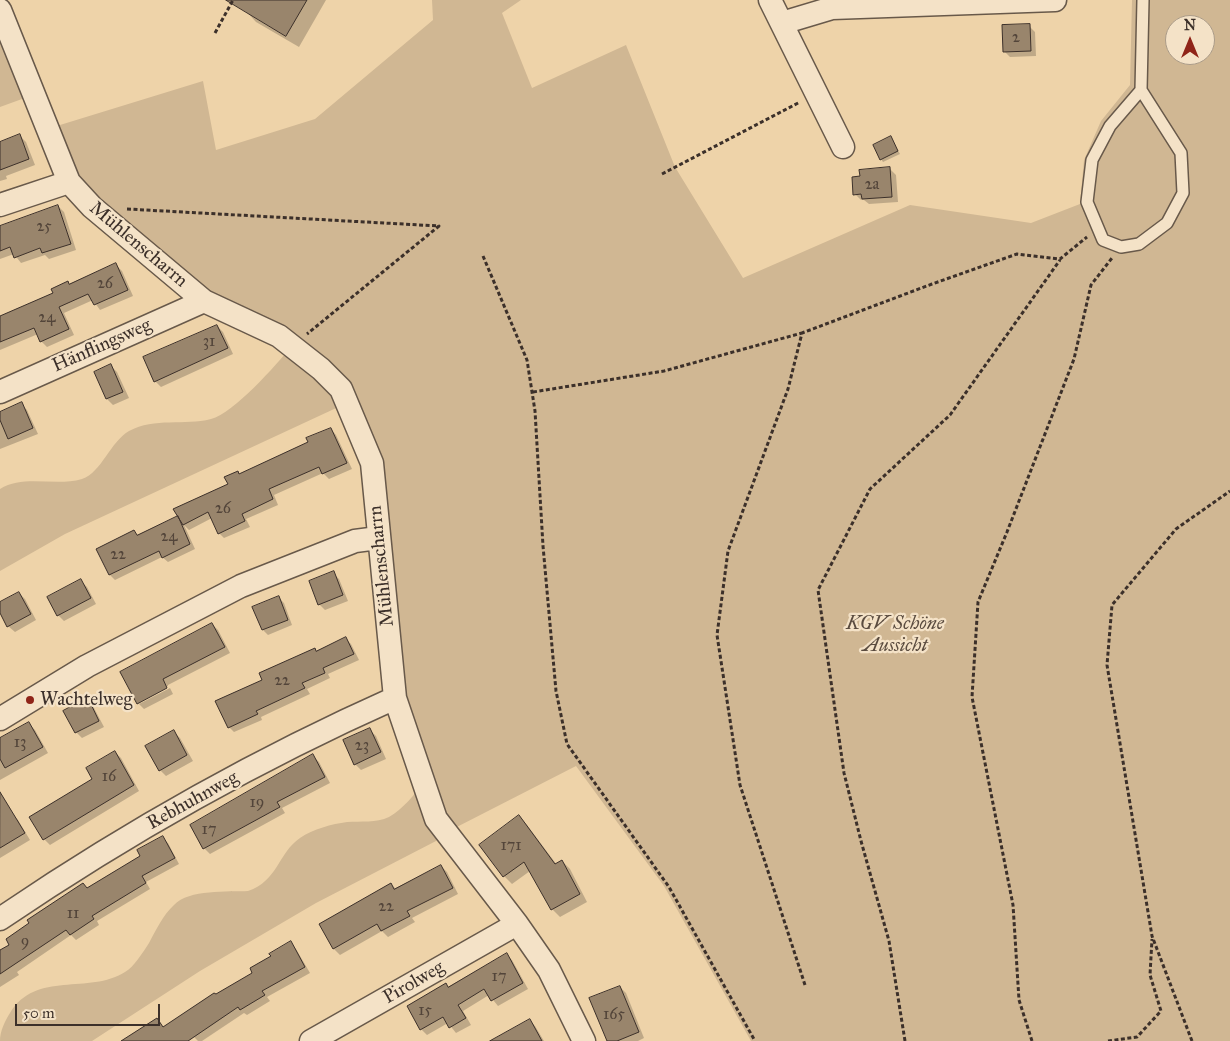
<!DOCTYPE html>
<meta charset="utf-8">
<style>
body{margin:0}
#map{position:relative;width:1230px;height:1041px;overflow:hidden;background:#eed3a9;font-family:"IM FELL Great Primer",serif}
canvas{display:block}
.north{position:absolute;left:1165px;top:15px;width:50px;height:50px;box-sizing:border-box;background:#f4e2c7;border:1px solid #aa9b88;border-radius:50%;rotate:0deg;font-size:14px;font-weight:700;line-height:20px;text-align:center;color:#3c302a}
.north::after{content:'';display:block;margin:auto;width:18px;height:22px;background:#8f2418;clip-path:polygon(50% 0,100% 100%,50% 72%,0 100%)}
.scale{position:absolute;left:15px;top:1004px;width:145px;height:22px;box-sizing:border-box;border:2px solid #3c302a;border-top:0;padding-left:6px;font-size:15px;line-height:18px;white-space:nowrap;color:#3c302a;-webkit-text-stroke:4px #f4e2c7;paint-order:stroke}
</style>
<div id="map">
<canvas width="1230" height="1041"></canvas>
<div class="north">N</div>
<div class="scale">50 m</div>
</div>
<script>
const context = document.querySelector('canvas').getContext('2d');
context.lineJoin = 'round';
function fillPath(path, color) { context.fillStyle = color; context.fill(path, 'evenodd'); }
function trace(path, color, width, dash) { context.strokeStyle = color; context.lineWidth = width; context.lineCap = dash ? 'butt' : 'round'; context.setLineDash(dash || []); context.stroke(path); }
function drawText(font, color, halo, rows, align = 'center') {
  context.font = font + ' "IM FELL Great Primer",serif'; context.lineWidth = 4.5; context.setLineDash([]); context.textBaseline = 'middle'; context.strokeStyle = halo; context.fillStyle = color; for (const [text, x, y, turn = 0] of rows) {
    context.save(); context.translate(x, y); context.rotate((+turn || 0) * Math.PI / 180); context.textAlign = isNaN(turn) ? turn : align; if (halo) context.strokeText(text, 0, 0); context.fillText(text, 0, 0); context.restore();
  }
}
const green = new Path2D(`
 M432,0H521L502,13L532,88L626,45L675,167L743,278L910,205L1031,223L1080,204L1084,160L1101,121L1130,85L1132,0H1230V1041H751L664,886L576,766L447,832L436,841L316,903L200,971L92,1041H0C0,1031 5,1021 10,1013C36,970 89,995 125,972C134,967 143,952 149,943C156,930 163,915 174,905C189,889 228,892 248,891C278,881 278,853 300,838C313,829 332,824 347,822C361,821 376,823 389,817C403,809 414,795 424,782L395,698L378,538L347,403L65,534L0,571V489C24,474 55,487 82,479C102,472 110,442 129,431C155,417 184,426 211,419C234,413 276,365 292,346L204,301L92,207L47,129L203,81L216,150L315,119L433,20ZM1175,25H1205V55H1175Z
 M0,14L33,95L0,107Z`);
const shadow = new Path2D(`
 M249,0H326L299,47L256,22L244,9Z
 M1029,26L1035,32L1036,56L1010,57L1004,51Z
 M20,136L26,142L35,165L6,176L7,179L0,181V143Z
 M891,138L900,154L883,162L881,159Z
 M890,169L896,175L898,202L869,204L864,200H861L855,194Z
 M58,206L64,212L76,250L49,259L45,255L21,263L14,254L0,259V227Z
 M116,265L122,271L133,296L100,310L93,300L64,313L74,335L47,347L41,341L38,334L0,350V317Z
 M217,326L223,332L233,354L161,387L155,381Z
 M111,366L117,372L129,398L113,405L107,399L96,372Z
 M21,404L27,410L38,434L0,449V413Z
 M331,429L336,435L352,469L329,479L323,473L274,495L278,505L246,519L250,527L224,538L219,533L212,518L189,530L184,525L195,549L168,562L162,557L115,580L110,575L97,550L134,532L139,536L179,517L230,485L238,472L240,475L310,443Z
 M333,573L339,579L348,601L325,610L319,604Z
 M81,581L87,587L96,604L64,621L58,615Z
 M19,593L25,599L36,620L15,632L8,626L0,611V604Z
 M279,598L284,603L292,625L268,635L263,630Z
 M212,624L218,630L230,653L168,685V686L138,702V704L121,672Z
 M346,639L351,644L359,660L328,674L330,678L307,689L310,694L261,717L262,720L234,732L229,727L264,680L314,649L317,652Z
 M170,688L173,694L144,709L139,704Z
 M87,700L93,706L104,727L82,738L76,732Z
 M29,724L35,730L48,753L0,780V740Z
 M369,729L376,736L386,759L361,770L355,764Z
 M174,732L180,738L193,761L166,776L160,770Z
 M115,752L121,758L139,791L50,845L44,839Z
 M313,756L319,762L330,783L282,808L285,813L210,854L204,848Z
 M12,814L18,820L30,840L0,858V821Z
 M519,817L527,825L557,865L562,861L570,869L587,902L560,917L552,909L530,871L512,884L504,876L481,845Z
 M162,838L168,843L179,864L146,882L150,889L97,921L99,925L76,940L71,935L17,972L19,975L0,987V952L87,889L142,856Z
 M441,866L447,872L458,894L412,918L415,922L388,937L382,931L340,955L334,949L321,924L391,884L396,889Z
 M290,943L296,949L310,973L267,997L270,1001L247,1015L244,1013L202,1041H198L194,1037L189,1041H122L157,1019L164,1028L254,974Z
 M507,955L512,960L528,989L498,1006L489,995L463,1011L471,1025L456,1033L448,1023L427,1035L421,1029L448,988Z
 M620,987L626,993L644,1038L638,1041H608Z
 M530,1020L535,1026L544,1041H492Z`);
const building = new Path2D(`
 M226,0H307L286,36Z
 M1030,24L1031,51L1003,52L1002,25Z
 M20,134L29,159L0,170V142Z
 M891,136L898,151L880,160L873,145Z
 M890,167L892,197L862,199L861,194L853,195L852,177L860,176L859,170Z
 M58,205L71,244L42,253L40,248L14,258L10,247L0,251V226Z
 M116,263L128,290L94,305L88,294L59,307L69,329L40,342L34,328L0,342V316L53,293L51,289L68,281L69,284Z
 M217,325L228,348L154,382L143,357Z
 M111,364L123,392L106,399L94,372Z
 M22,402L33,428L8,439L0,420V412Z
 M331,428L347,463L322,474L319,467L269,489L273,499L242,514L245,521L218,534L208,512L183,525L173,509L228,484L224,477L238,471L239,474L308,442L306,438Z
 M178,516L190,544L162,558L159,551L109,575L96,549L134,530L137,535Z
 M334,571L343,595L318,605L309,581Z
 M81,579L91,598L57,616L47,597Z
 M19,592L31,614L7,627L0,613V602Z
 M279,596L288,620L262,630L252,607Z
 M212,623L225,647L163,679L167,688L137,704L120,672Z
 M346,637L354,654L323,668L325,673L302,683L305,688L256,711L258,714L228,728L215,701L262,680L259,673L315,648L316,651Z
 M88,698L99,721L75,733L63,711Z
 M29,722L43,747L5,768L0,759V738Z
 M370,728L381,752L354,765L343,740Z
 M174,730L187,755L159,771L145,746Z
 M115,751L134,785L43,840L29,817L92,779L86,768Z
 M313,754L325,777L277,802L280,807L203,849L190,825Z
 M0,792L25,833L0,848Z
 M519,815L555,864L562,860L580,894L551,910L524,862L503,877L479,845Z
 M163,836L175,858L142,876L146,883L92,916L94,919L70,935L66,930L0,974V950L9,945L6,939L29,923L27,920L83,883L87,888L140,856L137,850Z
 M441,865L453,888L407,911L410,916L381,931L377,924L333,949L319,924L391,883L394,889Z
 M291,941L305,967L262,991L265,995L240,1010L238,1007L188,1041H121L157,1018L163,1027L214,993L216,994L252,973L250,968L271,956L269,954Z
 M507,953L523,983L491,1001L484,989L458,1005L466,1018L449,1028L443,1017L420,1030L407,1006L446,983L448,987Z
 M620,986L639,1032L617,1041H607L589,998Z
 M530,1019L542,1041H490Z`);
const path = new Path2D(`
 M215,33L233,0
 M662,174L800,102
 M127,209L439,226L307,334
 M483,256L527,360L535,411L543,546L556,691L567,744L669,887L755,1041
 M533,392L664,371L802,333
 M805,985L740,785L717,635L728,551L788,389L802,333L932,284L1017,254L1060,259L1087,237
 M905,1041L889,941L861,841L844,773L818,590L870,489L950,415L1060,260
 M1032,1041L1019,1000L1013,905L972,697L978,602L1007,532L1074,359L1091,285L1112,258
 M1108,1041L1137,1037L1161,1011L1150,975L1152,939
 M1192,1041L1152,936L1107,665L1112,605L1176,529L1230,491`);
const lane = new Path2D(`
 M1141,90L1110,126L1092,160L1087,202L1103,240L1121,247L1139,244L1167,223L1183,193L1181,153L1141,90L1143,0`);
const street = new Path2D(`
 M770,0L843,147
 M0,10L69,182L92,207L204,301L279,336L321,369L341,389L372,463L395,698L436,819L517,924L549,970L584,1041
 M782,23L832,8L1055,0
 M0,205L69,182
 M0,392L204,301
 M0,719L87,666L241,586L355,541L378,538
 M0,919C125,834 258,759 395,698
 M311,1041L517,924`);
const markers = [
 [30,700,5,"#8f2418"]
];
const numberNames = [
 ["2",1016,38],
 ["2a",872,185],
 ["25",44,227],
 ["26",105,284],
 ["24",47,318],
 ["31",209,342],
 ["26",223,509],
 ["24",169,537],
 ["22",118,555],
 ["22",282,681],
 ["13",20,743],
 ["23",362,746],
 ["16",109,777],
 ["19",257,803],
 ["17",209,830],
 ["171",511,846],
 ["22",386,907],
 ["11",73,914],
 ["9",25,942],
 ["17",499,977],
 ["15",425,1011],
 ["165",614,1015]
];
const streetNames = [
 ["Mühlenscharrn",138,245,40],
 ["Hänflingsweg",102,346,-24],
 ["Mühlenscharrn",382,566,-96],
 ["Rebhuhnweg",193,801,-29],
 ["Pirolweg",414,983,-30]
];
const parkNames = [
 ["KGV Schöne",895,624],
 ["Aussicht",895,646]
];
const poiNames = [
 ["Wachtelweg",40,700]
];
fillPath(green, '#d0b793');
fillPath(shadow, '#0003');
fillPath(building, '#99856c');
trace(building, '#3c302a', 1);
trace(lane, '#68594a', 14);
trace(street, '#68594a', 25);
trace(path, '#3c302a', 3, [4, 2.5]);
trace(lane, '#f4e2c7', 11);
trace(street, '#f4e2c7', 22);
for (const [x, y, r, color] of markers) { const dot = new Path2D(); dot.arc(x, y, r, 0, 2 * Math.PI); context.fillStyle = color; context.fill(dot); trace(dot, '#f4e2c7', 2); }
drawText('16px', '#53453a', null, numberNames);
drawText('19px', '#3c302a', '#f4e2c7', streetNames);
drawText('italic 19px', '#5a4b3f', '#f4e2c7', parkNames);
drawText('19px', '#3c302a', '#f4e2c7', poiNames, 'left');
</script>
